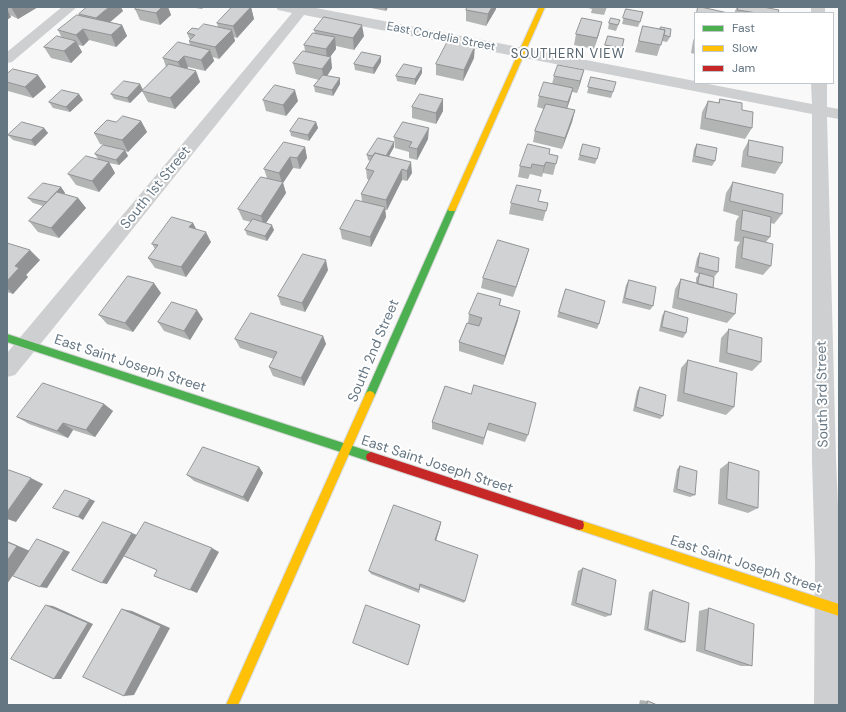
<!DOCTYPE html>
<style>
body{margin:0}
#map{position:relative;width:846px;height:712px;overflow:hidden;background:#f9f9f9;font-family:"DM Sans",sans-serif}
canvas{display:block}
.frame{position:absolute;inset:0;border:8px solid #657683;pointer-events:none}
.legend{position:absolute;left:694px;top:12px;width:140px;height:72px;box-sizing:border-box;background:#fff;border:1px solid #c1c8cd;margin:0;padding:5px 7px;list-style:none;font-size:12px;color:#657683}
.legend li{display:flex;align-items:center;gap:8px;height:20px}
.legend b{width:20px;border:1px solid #c1c8cd}
</style>
<div id="map">
<canvas width="846" height="712"></canvas>
<div class="frame"></div>
<ul class="legend">
<li><b style="height:5px;background:#4caf50"></b>Fast</li>
<li><b style="height:5px;background:#ffc107"></b>Slow</li>
<li><b style="height:5px;background:#c62828"></b>Jam</li>
</ul>
</div>
<script>
const context = document.querySelector('canvas').getContext('2d');
context.lineJoin = 'round';
function trace(path, color, width, dash) { context.strokeStyle = color; context.lineWidth = width; context.lineCap = dash ? 'butt' : 'round'; context.setLineDash(dash || []); context.stroke(path); }
function fillPath(path, color) { context.fillStyle = color; context.fill(path, 'evenodd'); }
function drawText(font, color, halo, rows, align = 'center') {
  context.font = font + ' "DM Sans",sans-serif'; context.lineWidth = 4; context.setLineDash([]); context.textBaseline = 'middle'; context.strokeStyle = halo; context.fillStyle = color; for (const [text, x, y, turn = 0] of rows) {
    context.save(); context.translate(x, y); context.rotate((+turn || 0) * Math.PI / 180); context.textAlign = isNaN(turn) ? turn : align; if (halo) context.strokeText(text, 0, 0); context.fillText(text, 0, 0); context.restore();
  }
}
const street = new Path2D(`
 M62,7H77L12,62L7,63V52Z
 M276,7H311L695,81V83H703L812,104L811,83H827V107L839,109V119L827,117L836,460L839,527V705H814L815,562L812,460V114L304,15L51,331L15,375L7,377V353L292,13L278,10Z
 M811,7H825V13H811Z`);
const fast = new Path2D(`
 M452,206L456,209L375,395L373,398L370,399L367,398L365,395L448,209Z
 M7,334L371,452L375,454L376,457L375,460L371,462L7,342Z`);
const slow = new Path2D(`
 M539,7H545L456,209L455,211H449L448,209Z
 M370,391L373,392L375,395L238,705H226L365,395L367,392Z
 M579,520L839,604V616L579,530L575,529L574,525L575,521Z`);
const jam = new Path2D(`
 M371,452L579,520L583,521L584,525L583,529L579,530L371,462L367,460L366,457L367,454Z`);
const wall = new Path2D(`
 M7,7H38L18,19L10,15L11,17L7,20Z
 M137,7H168L171,15L160,25L140,20L135,9Z
 M196,7H204L202,9L196,8Z
 M251,7L254,19L237,38L234,37L235,41L219,59L213,57L214,61L205,71L188,67L187,69L196,71L200,82L175,109L148,102L142,91L166,67L163,58L190,45L189,41L190,40L187,33L198,29L218,27L217,23Z
 M366,7H388L386,11Z
 M588,7H607L604,15L591,13L592,9L588,8Z
 M737,7H763L778,13H734Z
 M496,9L486,26L466,21V10Z
 M626,9L640,22L638,27L622,24Z
 M123,11L110,22L122,25L127,36L116,47L89,40L83,46L78,45L82,52L71,63L51,58L44,47L62,38L58,30L80,16L79,14Z
 M620,20L616,31L608,29L609,23Z
 M602,22L594,49L574,45L576,34Z
 M643,26L670,37L667,42L662,41L657,56L635,52Z
 M314,30L364,36L354,50L336,46V49L330,57L332,68L327,76L340,78V84L333,96L315,92L314,86L319,80L296,74L293,63L305,51L304,45L315,33Z
 M608,36L624,39L620,54L604,51Z
 M695,36V54L691,53L693,41Z
 M474,58L463,81L436,75V64Z
 M381,62L374,74L355,70L354,64Z
 M422,73L415,85L397,81L396,76Z
 M7,74L38,75L46,87L33,98L8,91L7,90Z
 M554,76L581,81L577,93L572,92L567,109L575,110L572,122L562,149L533,142L535,131L544,109L537,107L539,96L552,84Z
 M591,77L613,92L611,98L587,93Z
 M140,84L143,90L130,103L114,99L111,94Z
 M720,99L742,110L752,128L745,139L700,129L702,112L708,101L718,103Z
 M83,100L70,112L53,108L49,102Z
 M263,100L298,101L286,116L266,111Z
 M412,107L443,111L436,124L412,118Z
 M141,121L147,132L128,152L125,151L128,156L119,165L109,163L115,173L99,192L76,185L68,174L98,159L95,154L108,146L100,144L94,133L116,122Z
 M316,122L318,128L309,141L291,136L290,131Z
 M44,128L48,133L35,146L13,140L8,135Z
 M394,137L428,139L417,160L409,158V152L395,148Z
 M749,140L782,163L775,174L741,167L743,151Z
 M583,144L597,159L595,164L578,160Z
 M697,144L715,161L712,166L692,162L694,149Z
 M305,147L307,158L300,169L293,168L283,183L286,193L266,223L274,230L267,241L247,235L245,230L251,222L243,220L238,209L267,178L264,169Z
 M394,147L389,156L412,173L407,181L402,180L387,210H385L386,217L371,247L342,239L340,229L362,201L361,194L369,180L367,179L366,169L370,161L368,160L367,155Z
 M549,154L558,156L553,175L543,173L542,177L530,174L528,179L518,177L520,166Z
 M733,182L782,214L774,224L771,223L770,237L766,242L771,266L763,275L735,268L737,247L740,242L734,241L736,221L739,216L723,211L726,193Z
 M61,187L65,193L64,194L78,198L86,208L59,238L38,232L29,221L43,206L33,203L28,198Z
 M538,201L548,203L543,221L509,214L511,203Z
 M193,223L196,229L211,242L186,277L155,268L148,258L155,249L152,244Z
 M7,243L40,260L26,275L28,277L13,294L7,292Z
 M700,253L718,272L714,277L713,288L735,314L727,323L672,308L675,289L681,279L696,283V278L699,274L694,272L697,258Z
 M526,259L513,297L481,288L483,278Z
 M328,270L305,312L281,305L278,296Z
 M629,280L653,306L650,310L622,303L626,285Z
 M566,289L599,324L597,329L557,317Z
 M161,293L133,332L107,324L99,315Z
 M501,299L500,305L518,320L503,365L459,351V342L468,323L469,314Z
 M665,311L686,333L683,338L659,331L662,316Z
 M203,319L190,340L164,331L158,322Z
 M729,329L761,362L752,371L719,362L721,338Z
 M323,336L326,344L304,386L273,376L269,367L274,359L240,348L235,339Z
 M688,360L734,407L726,415L677,401L681,368Z
 M640,387L663,416L660,419L633,411L637,391Z
 M471,394L528,435L525,442L487,430L483,445L432,429V422Z
 M104,404L113,411L95,437L73,430L68,438L29,424L17,417Z
 M729,462L758,508L748,513L718,504L720,469Z
 M680,466L695,495L690,497L673,492L677,469Z
 M259,467L263,473L248,502L194,481L187,475Z
 M441,522L440,527L436,540L465,601L464,603L420,587L419,593L371,574L369,571Z
 M583,568L611,615L605,617L571,605L578,571Z
 M653,590L685,642L681,643L644,630L649,592Z
 M709,608L752,666H741L696,651L699,611Z
 M640,700L648,701L657,705H639Z`);
const shadedWall = new Path2D(`
 M11,7H38L18,19Z
 M109,7H121L123,11L102,29L96,18Z
 M162,7H168L171,15L160,25L156,13Z
 M251,7L254,19L237,38L233,26Z
 M385,7H388L386,11Z
 M492,7H496V9L486,26L488,14Z
 M8,11L11,17L7,20V12Z
 M602,22L599,34L594,49L597,38Z
 M122,25L127,36L116,47L111,35Z
 M362,25L364,36L354,50L353,38Z
 M83,29L89,40L83,46L76,35Z
 M232,30L235,41L219,59L215,47Z
 M335,37L336,49L327,61L326,49Z
 M76,41L82,52L71,63L64,51Z
 M475,46L474,58L463,81L464,70Z
 M210,50L214,61L205,71L201,60Z
 M184,56L188,67L183,73L178,62Z
 M381,56V62L374,74L373,68Z
 M331,57L332,68L324,81L322,69Z
 M422,68V73L415,85V79Z
 M584,70L581,81L577,93L580,81Z
 M196,71L200,82L175,109L170,98Z
 M38,75L46,87L33,98L25,87Z
 M340,78V84L333,96L332,90Z
 M140,84L143,90L130,103L127,98Z
 M573,88L570,100L565,114L568,102Z
 M295,90L298,101L286,116L283,105Z
 M79,94L83,100L70,112L66,107Z
 M443,99V111L436,124V113Z
 M575,110L572,122L562,149L565,138Z
 M141,121L147,132L128,152L122,140Z
 M316,122L318,128L309,141L308,135Z
 M44,128L48,133L35,146L31,140Z
 M429,128L428,139L417,160V149Z
 M394,142V147L384,165V159Z
 M305,147L307,158L300,169L297,158Z
 M125,150L128,156L119,165L116,160Z
 M290,157L293,168L283,183L286,193L264,226L261,216L282,183L279,173Z
 M109,162L115,173L99,192L92,181Z
 M411,162L412,173L407,181V171Z
 M546,162L543,173L542,177L544,166Z
 M402,169V180L387,210L386,200Z
 M61,187L65,193L51,208L47,202Z
 M78,198L86,208L59,238L51,228Z
 M385,207L386,217L371,247L370,237Z
 M193,223L198,233L189,227Z
 M272,225L274,230L267,241L265,236Z
 M206,232L211,242L186,277L181,267Z
 M529,249L526,259L513,297L516,287Z
 M30,250L40,260L26,275L28,277L13,294L7,288V281L15,266Z
 M326,260L328,270L305,312L302,303Z
 M154,283L161,293L133,332L125,323Z
 M197,310L203,319L190,340L184,331Z
 M520,311L518,320L503,365L505,356Z
 M323,336L326,344L304,386L301,378Z
 M104,404L113,411L95,437L86,430Z
 M63,423L73,430L68,438L57,431Z
 M259,467L263,473L248,502L243,497Z
 M31,478L43,484L16,522L7,519V512Z
 M90,499L95,501L83,520L78,517Z
 M441,522L440,527L435,544V540Z
 M132,533L137,535L107,584L102,583Z
 M7,541L30,551L7,584Z
 M43,541L70,552L47,588L40,587Z
 M212,548L219,552L197,593L190,590Z
 M46,605L53,606L93,624L61,679H54Z
 M122,609L132,611L170,628L134,695L124,696Z`);
const building = new Path2D(`
 M87,7H109L96,18L79,14Z
 M137,7H162L156,13L135,9Z
 M232,7H251L233,26L217,23Z
 M468,7H492L488,14L466,10Z
 M698,7H701L728,13H697Z
 M738,7H763L779,10L778,13H757L738,10Z
 M626,9L643,12L640,22L623,18Z
 M77,15L122,25L111,35L83,29L76,35L58,30Z
 M324,17L362,25L353,38L314,30Z
 M582,18L602,22L597,38L576,34Z
 M611,18L620,20L618,25L609,23Z
 M204,24L232,30L215,47L189,41L195,35L187,33L192,28L198,29Z
 M643,26L665,30L661,45L639,41Z
 M661,27L671,29L670,37L664,35L665,30L660,29Z
 M313,33L335,37L326,49L304,45Z
 M57,36L76,41L64,51L44,47Z
 M608,36L624,39L622,48L605,45Z
 M448,41L475,46L464,70L436,64Z
 M178,42L210,50L201,60L184,56L178,62L163,58Z
 M303,51L331,57L322,69L293,63Z
 M362,52L381,56L373,68L354,64Z
 M169,64L196,71L170,98L142,91Z
 M404,64L422,68L415,79L396,76Z
 M558,65L584,70L580,81L554,76Z
 M13,69L38,75L25,87L7,82V74Z
 M323,75L340,78L332,90L314,86Z
 M591,77L616,82L613,92L588,87Z
 M124,81L140,84L127,98L111,94Z
 M544,82L573,88L568,102L539,96Z
 M275,85L295,90L283,105L263,100Z
 M62,90L79,94L66,107L49,102Z
 M420,94L443,99L436,113L412,107Z
 M720,99L742,103V110L753,112L752,128L705,118L708,101L719,103Z
 M546,104L575,110L565,138L535,131Z
 M123,116L141,121L122,140L94,133L107,120L116,122Z
 M299,118L316,122L308,135L290,131Z
 M22,122L44,128L31,140L8,135Z
 M403,122L429,128L417,149L409,147L412,142L394,137Z
 M378,138L394,142L386,156L375,153L373,156L367,155Z
 M749,140L783,147L782,163L748,156Z
 M284,142L305,147L297,158L290,157L279,173L264,169Z
 M528,144L550,149L549,154L558,156L556,164L546,162L544,166L532,164L531,168L520,166Z
 M583,144L600,148L597,159L580,155Z
 M697,144L717,148L715,161L695,156Z
 M103,145L125,150L116,160L95,154Z
 M375,153L411,162L407,171L402,169L386,200L361,194L374,171L366,169Z
 M86,156L109,162L92,181L68,174Z
 M261,177L283,182L261,216L238,209Z
 M733,182L783,194L782,214L730,201Z
 M43,183L61,187L47,202L28,198Z
 M517,185L541,190L538,201L548,203L546,211L511,203Z
 M57,192L78,198L51,228L29,221Z
 M356,200L385,207L370,237L340,229Z
 M743,210L771,217L770,237L741,230Z
 M172,217L193,223L189,227L206,232L181,267L148,258L158,245L152,244Z
 M253,219L272,225L265,236L245,230Z
 M744,237L773,244L771,266L742,258Z
 M498,240L529,249L516,287L483,278Z
 M7,243L30,250L15,266L19,268L7,281Z
 M700,253L719,258L718,272L698,267Z
 M303,254L326,260L302,303L278,296Z
 M700,273L714,277L713,288L698,284Z
 M128,276L154,283L125,323L99,315Z
 M681,279L737,294L735,314L678,298Z
 M629,280L656,287L653,306L625,298Z
 M566,289L605,301L599,324L559,312Z
 M478,293L501,299L499,305L520,311L505,356L459,342L467,323L479,326L482,318L469,314Z
 M172,302L197,310L184,331L158,322Z
 M665,311L688,318L686,333L662,327Z
 M251,313L323,336L301,378L269,367L277,352L235,339Z
 M729,329L762,338L761,362L727,353Z
 M688,360L737,373L734,407L684,393Z
 M43,383L104,404L86,430L63,423L57,431L17,417Z
 M474,385L536,403L528,435L489,423L484,438L432,422L445,386L471,394Z
 M640,387L666,395L663,416L636,407Z
 M203,447L259,467L243,497L187,475Z
 M729,462L759,471L758,508L727,499Z
 M680,466L697,471L695,495L677,489Z
 M9,470L31,478L7,512V472Z
 M65,490L90,499L78,517L53,508Z
 M394,505L441,522L435,540L478,555L465,601L420,584L419,590L369,571Z
 M103,522L132,533L102,583L72,570Z
 M145,522L212,548L190,590L154,576L157,570L124,556Z
 M37,539L64,550L40,587L13,576Z
 M7,542L17,546L7,561Z
 M583,568L616,580L611,615L576,603Z
 M653,590L689,603L685,642L648,629Z
 M46,605L88,623L54,679L11,659Z
 M366,605L420,625L408,665L353,643Z
 M709,608L754,624L752,666L705,650Z
 M122,609L161,626L124,696L83,677Z
 M648,701L657,705H647Z`);
const farStreetnames = [
 ["East Cordelia Street",441,37,11]
];
const farQuarternames = [
 ["SOUTHERN VIEW",568,55]
];
const streetNames = [
 ["South 1st Street",156,188,-51],
 ["South 2nd Street",374,351,-67],
 ["East Saint Joseph Street",130,364,18],
 ["South 3rd Street",823,394,-91],
 ["East Saint Joseph Street",437,465,18],
 ["East Saint Joseph Street",746,565,18]
];
trace(fast, '#d5d6d7', 2);
trace(slow, '#d5d6d7', 2);
trace(jam, '#d5d6d7', 2);
fillPath(street, '#cecfd0');
fillPath(fast, '#4caf50');
fillPath(slow, '#ffc107');
fillPath(jam, '#c62828');
fillPath(wall, '#b3b5b5');
fillPath(shadedWall, '#929394');
fillPath(building, '#d0d2d3');
trace(building, '#929394', 1);
drawText('12px', '#657683', '#fff', farStreetnames);
context.letterSpacing = '1px';
drawText('13px', '#57646e', '#fff', farQuarternames);
context.letterSpacing = '0px';
drawText('14px', '#657683', '#fff', streetNames);
</script>
